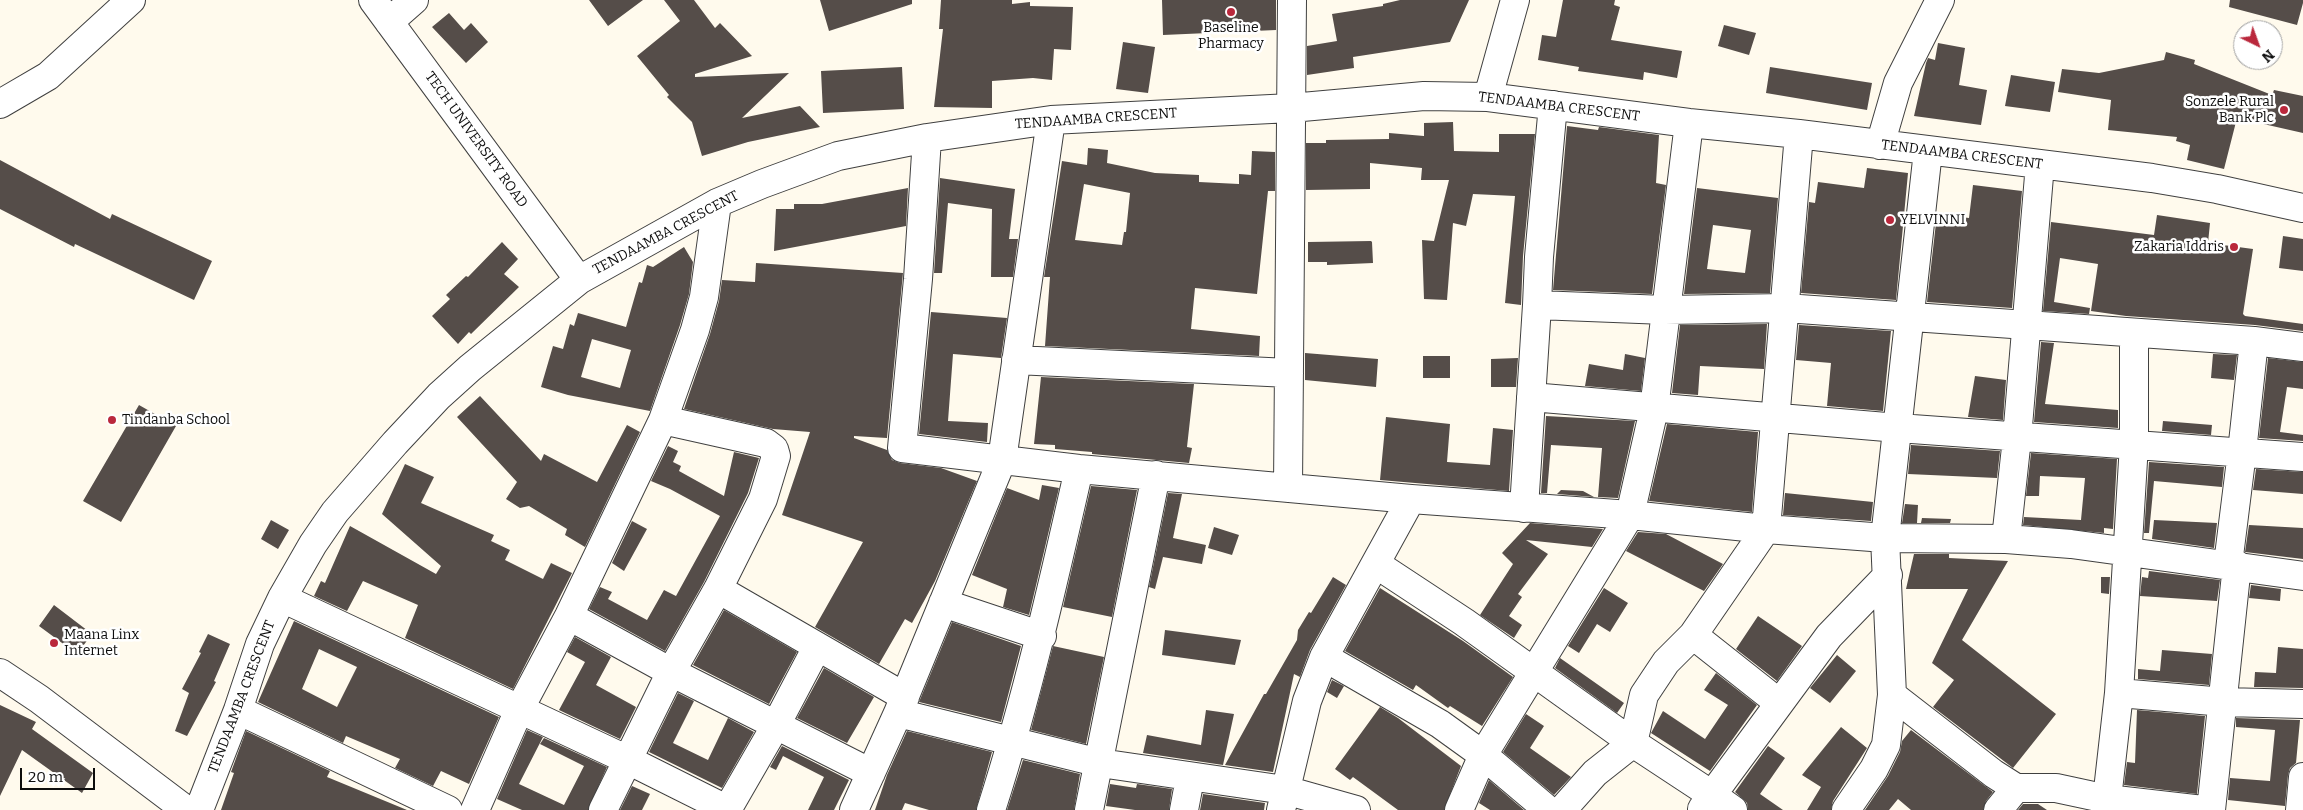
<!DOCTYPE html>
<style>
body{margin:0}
#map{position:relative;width:2303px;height:810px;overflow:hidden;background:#fffaed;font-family:Bitter,serif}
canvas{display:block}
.north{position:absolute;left:2233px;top:20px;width:50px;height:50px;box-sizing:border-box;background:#fff;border:1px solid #9e9e9e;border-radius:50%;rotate:138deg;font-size:14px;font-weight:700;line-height:20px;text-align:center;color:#0d0d0d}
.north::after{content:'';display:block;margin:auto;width:18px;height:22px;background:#ba283c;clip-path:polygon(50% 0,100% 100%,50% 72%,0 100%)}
.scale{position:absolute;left:20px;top:768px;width:75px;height:22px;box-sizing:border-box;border:2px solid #0d0d0d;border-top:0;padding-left:6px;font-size:15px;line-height:18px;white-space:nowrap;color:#0d0d0d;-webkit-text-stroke:4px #fff;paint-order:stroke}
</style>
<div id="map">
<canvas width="2303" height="810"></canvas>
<div class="north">N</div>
<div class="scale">20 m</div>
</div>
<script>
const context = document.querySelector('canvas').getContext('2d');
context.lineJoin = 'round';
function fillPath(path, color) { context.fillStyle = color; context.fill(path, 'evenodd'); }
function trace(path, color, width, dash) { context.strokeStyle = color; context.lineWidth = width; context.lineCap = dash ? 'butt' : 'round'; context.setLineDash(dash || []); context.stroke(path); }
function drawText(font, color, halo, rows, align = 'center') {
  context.font = font + ' Bitter,serif'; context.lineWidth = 5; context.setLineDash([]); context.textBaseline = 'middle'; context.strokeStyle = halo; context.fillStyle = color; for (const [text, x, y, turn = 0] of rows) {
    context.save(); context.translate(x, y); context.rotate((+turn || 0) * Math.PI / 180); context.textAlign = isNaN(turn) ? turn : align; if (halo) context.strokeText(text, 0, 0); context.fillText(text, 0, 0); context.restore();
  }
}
const building = new Path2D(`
 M589,0H643L608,26Z
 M664,0H694L715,28L720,23L752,56L695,74V77L789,73L742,118L800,106L820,127L748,142L702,156L692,122L667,97L669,95L637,56L680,21Z
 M820,0H912V4L829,31Z
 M941,0H1012V4L1030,2V6L1073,7L1071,50L1054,49L1052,80L1033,78L992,81V108L934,107L943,29H939Z
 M1162,0H1276V30L1163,35Z
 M1400,0H1469L1450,42L1353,57L1354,68L1307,75V46L1337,41L1332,14L1383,6V4Z
 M1563,0H1615L1614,5L1620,7L1611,40L1682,51L1677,78L1644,72L1643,80L1578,71L1579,67L1538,60L1542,35L1556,37Z
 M2230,0H2303V3L2297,25L2229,7Z
 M449,13L464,30L471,23L488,42L466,63L432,27Z
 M1724,25L1756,33L1749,55L1718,46Z
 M1123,42L1155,47L1148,93L1116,89Z
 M1938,43L1965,48L1959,85L1987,90L1981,125L1914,116L1926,63L1928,58L1935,60Z
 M2166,52L2195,60L2194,64L2272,95L2274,90L2303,96V133L2237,118L2224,169L2187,160L2190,145L2176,141L2177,137L2108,130L2111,100L2058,92L2062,69L2099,73L2164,60Z
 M902,67L904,109L823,113L821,71Z
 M1770,67L1872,83L1867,110L1766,93Z
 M2011,75L2055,82L2050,112L2005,106Z
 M1453,122L1454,151L1499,152V134H1535L1523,256L1521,305L1505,303L1515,196L1473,194L1466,226L1453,223L1447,300L1424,299L1422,240L1434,241L1449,180H1421L1422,168L1370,163V189L1306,190V143H1326V140L1389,139V133L1424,136V123Z
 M1567,126L1598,130L1599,127L1659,135L1656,183L1666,185L1652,294L1553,290Z
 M1088,148L1108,150L1107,163L1155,173L1199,175V182L1239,184V174L1251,175L1252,151L1275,152V191H1268L1257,294L1195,288L1191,329L1260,336L1259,356L1045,346L1050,277H1044L1062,161L1087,165ZM1084,184L1130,193L1126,232H1124L1122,245L1075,240Z
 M0,160L110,219L112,214L212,261L194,300L75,244L74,247L0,209Z
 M1867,168L1908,173L1896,300L1801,293L1809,202L1815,203L1818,182L1864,188Z
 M940,178L1015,189L1009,239H1018L1013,277H991L992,209L948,203L942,273H934Z
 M1973,185L2022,191L2012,308L1927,302L1937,214L1969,218Z
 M908,188L906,226L774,251L776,209H794V204H822Z
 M1697,188L1778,198L1770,293L1684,294ZM1713,225L1751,230L1745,273L1707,269Z
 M2157,215L2210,223L2208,243L2253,249L2243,314L2245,316L2303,324V331L2255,325L2126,316L2091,311L2098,264L2060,258L2054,302L2090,308L2089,314L2043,311L2051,222L2154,235Z
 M2283,236L2303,239V271L2279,268Z
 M1371,241L1372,242L1373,263L1327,265V262H1308V242Z
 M502,242L518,259L504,274L519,287L471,334L469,332L458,344L432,316L450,299L446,295L466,276L468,277Z
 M684,247L693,262L689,294L680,325L650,411L568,395L541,387L553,346L563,349L570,324L574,326L578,313L626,327L639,282L642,283L647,265L653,267ZM592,339L631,350L620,388L581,377Z
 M756,263L903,273L887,438L854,436V438L887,450L892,460L900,463L941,468L977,481L935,581L912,623L905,619L879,664L815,627L863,542L782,515L810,432L773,429L684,409L710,334L719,301L722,280L755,282Z
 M931,312L1007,318L1001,358L953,354L948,421L988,423L987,442L919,434Z
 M1767,324L1764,369L1700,366L1698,395L1672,393L1680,325Z
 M1799,325L1891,331L1883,411L1827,406L1831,363L1796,360Z
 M2041,342L2054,343L2045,404L2118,410V428L2034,422Z
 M1305,353L1378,359L1376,387L1305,380Z
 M1625,354L1645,358L1641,391L1585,386L1589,364L1623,370Z
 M2213,354L2237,355L2234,380L2211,378Z
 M1423,356H1450V378H1423Z
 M1518,358L1516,387H1491V359Z
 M2268,358L2303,362V389L2287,387L2280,432L2303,435V441L2259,438Z
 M1975,376L2006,380L2003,420L1968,417Z
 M1041,377L1194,384L1187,447L1192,448L1189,463L1092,454V452L1055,449V445L1034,444Z
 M480,396L541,461L544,454L597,482L627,425L640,432L585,547L565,535L567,529L529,506L520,508L506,499L517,482L457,417Z
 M139,405L176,426L121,522L83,501Z
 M1546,416L1635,421L1618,498L1598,497L1602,448L1551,445L1547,493H1541Z
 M1386,417L1450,424L1447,462L1490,465L1493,428L1513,430L1509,491L1380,480Z
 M2163,421L2212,425L2211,435L2162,431Z
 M1667,424L1758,432L1752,512L1649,501Z
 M1911,445L2000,451L1997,478L1908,474Z
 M668,446L678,451L673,462L681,466L679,471L724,496L734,452L759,458L748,493L704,582L665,651L589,609L600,587L612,592L608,599L647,620L664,590L676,596L720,516L670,489L651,481Z
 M2031,453L2117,459L2113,529L2104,528V533L2023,525L2024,517L2081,520L2085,478L2040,476L2039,496H2026Z
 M2149,462L2224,467L2222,487L2154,481L2149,533H2144Z
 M405,464L434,477L421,503L494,535L491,541L510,550L505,560L543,579L551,563L572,573L513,689L405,638L418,605L363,581L347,611L314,596L321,581L325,583L350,526L436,574L441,566L382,514Z
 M2256,469L2303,472V494L2253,490Z
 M1042,485L1059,488L1029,615L1003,607L1007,589L972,575L1007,488L1039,500Z
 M1091,486L1137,490L1112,617L1063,607Z
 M1561,490L1583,491L1594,497L1557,494Z
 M1168,493L1182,494L1173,538L1206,545L1202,564L1163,557L1155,589L1149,587Z
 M1785,493L1873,502L1871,521L1783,515Z
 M1905,504L1918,505L1917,523H1902Z
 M1922,518L1951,519L1950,523H1921Z
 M271,520L289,530L278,549L261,539Z
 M2154,520L2217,523L2214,548L2152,539Z
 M632,521L647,529L624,571L612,563Z
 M1530,523L1603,529L1592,547L1526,540L1548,554L1518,594L1522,597L1509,616L1522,625L1514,638L1480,615L1513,564L1502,553Z
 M2249,525L2303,528V559L2245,552Z
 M1214,527L1239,535L1232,555L1208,548Z
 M1638,532L1666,534L1723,564L1704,591L1626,551Z
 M1914,554H1949V558L2008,561L1962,640L2056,714L2013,768L1933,707L1954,680L1932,663L1968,589H1906Z
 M2149,571L2220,580L2217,601L2140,596L2142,577L2148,578Z
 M1333,577L1346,585L1310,650L1300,677L1294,674L1273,772L1225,765L1264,694H1266L1297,640L1298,630L1309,612L1311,613Z
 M2101,577H2110L2109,594L2101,593Z
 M2251,585L2281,589L2280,601L2249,598Z
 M1380,588L1463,641L1513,677L1482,726L1450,706L1448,708L1416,685L1413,690L1345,651Z
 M1604,588L1628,603L1610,632L1597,624L1579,653L1568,646Z
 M54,605L92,634L77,654L39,626Z
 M724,610L797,652L769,704L693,665Z
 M1758,616L1802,646L1777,681L1736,649Z
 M294,621L499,717L469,784L441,771L433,786L395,768L400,759L346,736L343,743L258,702ZM319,649L357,667L337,707L302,689Z
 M952,622L1021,646L1001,722L919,702Z
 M1165,630L1241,640L1235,665L1162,655Z
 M208,634L230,644L214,681L216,682L187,736L175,731L189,693L182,689L201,653L199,652Z
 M575,637L611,657L596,685L636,707L620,739L559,710L585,662L567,652Z
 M1053,646L1104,657L1086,744L1031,730Z
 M2278,647L2303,649V688L2254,687L2255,672L2276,673Z
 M2162,650L2212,654L2209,685L2138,679V669L2160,671Z
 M1837,655L1856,671L1830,703L1810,688Z
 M1560,658L1624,703L1617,713L1555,668Z
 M824,668L874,697L847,743L797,718Z
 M1716,673L1757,705L1710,771L1651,733L1663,711L1705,739L1728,705L1704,690Z
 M1332,680L1344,686L1337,698L1327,692Z
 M678,693L694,701L673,743L708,760L728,718L754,732L722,788L649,752Z
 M0,705L36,722L32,729L93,773L82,793L22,750L0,796Z
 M1380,707L1398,718L1461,766L1444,810H1398L1353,777L1350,780L1335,769Z
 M1206,710L1234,714L1223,765L1143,753L1147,735L1201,745Z
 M2137,710L2205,716L2197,794L2124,785L2127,762L2135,763Z
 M1526,714L1544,726L1530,748L1571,777L1554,795L1503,752Z
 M2236,718L2300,720L2296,763L2290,768L2288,775L2285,806L2228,800L2230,778L2270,781L2275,730L2236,727Z
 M1841,727L1867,748L1833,801L1831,810H1807L1821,787L1802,775Z
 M527,730L543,737L519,784L564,805L584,766L540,744L544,738L607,767L588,810H522L497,799Z
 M1911,730L1993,792L1986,801L1983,810H1911L1898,799L1889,810H1865L1888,776L1900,752L1902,741Z
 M246,731L330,771L327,777L407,810H221L234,773L231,772Z
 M907,731L992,752L976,810H929L905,803L902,810H875L887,775Z
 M782,746L849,780L834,810H808L824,777L783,756L776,770L770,767Z
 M1768,746L1785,758L1760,794L1783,810H1748L1747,803L1735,792Z
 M1023,760L1080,774L1074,810H1007Z
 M1489,780L1524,810H1490L1479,803Z
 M1110,784L1136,788L1137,784L1172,789L1169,810H1135L1106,806Z
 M632,786L650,794L642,810H620Z
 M1203,794L1265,803L1264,810H1200Z
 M2023,804H2038L2047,810H2018Z`);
const minor = new Path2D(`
 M373,0L579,280
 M389,22L414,0
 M1488,97L1515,0
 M0,104L48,76L131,0
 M1553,105L1539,257L1537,305L1665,310L1785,308L2254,341L2303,347
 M927,138L918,279L902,448L1079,469L1411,499L1630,515L1766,529L1885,538L2006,539L2071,544L2303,576
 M1880,145L1898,83L1940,0
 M1016,360L1289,373
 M1531,397L1898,428L2303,457
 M1288,488L1292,0
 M1524,508L1537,305
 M2006,539L2017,438L2040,164
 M1376,564L1464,622L1633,743L1644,695L1666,662L1693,635L1766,529L1799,134
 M2228,564L2242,452L2254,341
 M718,589L905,697
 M282,598L628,760L728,810
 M943,603L1042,636
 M569,616L671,672L871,773
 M1693,635L1779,703
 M1324,657L1440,724L1483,755L1548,810
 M0,673L39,699L186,810
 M2119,693L2224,702L2303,704
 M1892,695L1994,774L2016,788H2056L2107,799L2203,810
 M238,710L448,810
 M898,713L1100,763L1285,790L1356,810
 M2107,799L2119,693L2134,444V334
 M1702,809L1712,795L1733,810
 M199,810L238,710L260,644L282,598L313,544L335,512L395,443L439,396L470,368L579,280L717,203L762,184L838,156L927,138L1051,120L1291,108L1424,96L1488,97L1689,123L1799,134L2152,178L2217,189L2303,208
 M475,810L519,710L569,616L663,420L695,330L704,297L717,203
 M603,810L671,672L718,589L763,499L776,456L774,449L766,443L663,420
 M727,810L776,725L817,647
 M854,810L898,713L1002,460L1051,120
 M991,810C1027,698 1053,584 1079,469
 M1089,810L1156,475
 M1184,810L1190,778
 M1281,810L1307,701L1324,657L1411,499
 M1459,810L1483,755L1630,515L1654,409L1689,123
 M1562,810L1595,773L1633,743L1712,795L1829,636L1888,575
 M1846,810L1874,769L1886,745L1892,695L1885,538L1928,151
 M1998,810L2016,788
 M2211,810L2237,565
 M2300,810L2303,777`);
const markers = [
 [1231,12,5,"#ba283c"],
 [2284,110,5,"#ba283c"],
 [1890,220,5,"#ba283c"],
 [2234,247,5,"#ba283c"],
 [112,420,5,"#ba283c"],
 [54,643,5,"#ba283c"]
];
const poiNames = [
 ["Baseline",1231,28,"center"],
 ["Pharmacy",1231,44,"center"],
 ["Sonzele Rural",2274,102,"right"],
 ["Bank Plc",2274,118,"right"],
 ["YELVINNI",1900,220],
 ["Zakaria Iddris",2224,247,"right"],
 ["Tindanba School",122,420],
 ["Maana Linx",64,635],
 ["Internet",64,651]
];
const streetNames = [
 ["TENDAAMBA CRESCENT",1559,107,7],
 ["TENDAAMBA CRESCENT",1096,119,-4],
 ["TECH UNIVERSITY ROAD",476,140,54],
 ["TENDAAMBA CRESCENT",1962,155,7],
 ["TENDAAMBA CRESCENT",666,233,-28],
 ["TENDAAMBA CRESCENT",242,697,-69]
];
fillPath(building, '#554d49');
trace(minor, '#404040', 30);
trace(minor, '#fff', 28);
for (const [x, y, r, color] of markers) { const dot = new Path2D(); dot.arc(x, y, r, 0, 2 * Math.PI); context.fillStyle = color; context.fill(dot); trace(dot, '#fff', 2); }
drawText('14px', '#0d0d0d', '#fff', poiNames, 'left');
drawText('14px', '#0d0d0d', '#fff', streetNames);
</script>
